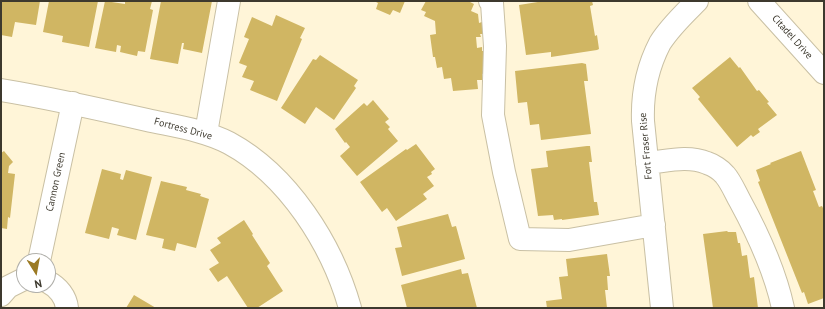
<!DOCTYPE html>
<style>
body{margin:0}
#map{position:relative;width:825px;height:309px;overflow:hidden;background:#fff5d8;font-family:"PT Sans",sans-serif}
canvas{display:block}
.frame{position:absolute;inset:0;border:2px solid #3d392e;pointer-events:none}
.north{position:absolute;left:16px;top:253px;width:40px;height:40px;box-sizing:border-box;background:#fff;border:1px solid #b1b0ab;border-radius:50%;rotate:169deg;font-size:11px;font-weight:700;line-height:16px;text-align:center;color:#3d392e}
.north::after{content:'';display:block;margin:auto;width:14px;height:18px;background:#9b7a24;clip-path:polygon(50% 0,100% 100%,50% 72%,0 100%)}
</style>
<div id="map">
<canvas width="825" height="309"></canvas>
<div class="frame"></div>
<div class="north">N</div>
</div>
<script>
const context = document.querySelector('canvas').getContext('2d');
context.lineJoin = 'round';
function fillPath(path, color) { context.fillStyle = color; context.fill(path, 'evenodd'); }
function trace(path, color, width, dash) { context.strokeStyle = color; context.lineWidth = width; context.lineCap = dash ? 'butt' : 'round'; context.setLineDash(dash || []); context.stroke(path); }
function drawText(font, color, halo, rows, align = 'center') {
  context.font = font + ' "PT Sans",sans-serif'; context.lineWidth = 4; context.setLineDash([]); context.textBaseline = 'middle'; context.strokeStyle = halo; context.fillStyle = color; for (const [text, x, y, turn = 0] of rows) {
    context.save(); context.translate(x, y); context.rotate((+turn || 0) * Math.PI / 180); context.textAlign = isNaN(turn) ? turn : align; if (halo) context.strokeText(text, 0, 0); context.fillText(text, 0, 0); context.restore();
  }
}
const building = new Path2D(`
 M1,1H40L36,25L15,22L12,37L1,35Z
 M49,1H98L89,47L62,42L63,36L43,32Z
 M105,1L125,4V1H152L150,9L153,10L145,52L138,51L137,56L120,52L121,46L117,45L116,52L95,48Z
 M161,1H212L202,53L183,49L184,43H182L178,64L150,59Z
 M374,1H405L400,13L393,10L390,15L376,9L378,3Z
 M426,1H471L470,2L474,4L471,11L478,14L479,23L482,22L483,34H480L481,37H476L477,48L482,47V51H485V73L482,74V80H477L478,89L453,91L451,78L444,79L442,67L437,68L435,57H433L430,35L436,34L435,21L424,16L426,12L421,10Z
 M544,1H592L593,5L590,6L595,36L597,35L599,49L597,50L551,57V52L526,55L519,5Z
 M276,15L305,28L300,38L302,39L277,101L250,90L254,81L242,77L247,66L239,63L249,39L244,37L252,17L272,26Z
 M320,55L358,80L354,86L356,88L334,120L316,107L305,124L281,108L313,59L316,60Z
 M730,57L739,68L740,67L757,91L759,90L769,102L767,103L777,115L758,129L760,132L753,137L751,135L737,147L698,99L700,97L692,88Z
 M582,63L586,64L588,81H584L591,134L541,140L539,124L530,125L527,102L518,103L515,71Z
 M373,100L389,119L385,122L390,127L388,129L398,141L357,176L340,156L350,147L346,142L345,143L335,129L364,103L367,106Z
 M416,144L435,169L431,172L432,174L427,177L434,186L423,194L427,199L396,221L387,208L382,212L360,182L406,149L407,150Z
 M587,146H590L592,162H589L594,202H597L599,215L562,220V219L554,220L553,215L538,216L531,169L548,167L546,151Z
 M4,151L13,162L9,166L8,173L15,174L10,218L8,217L7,229L1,228V153Z
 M801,151L816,190L813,191L819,207L822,206L824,210V298L808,304L804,292L802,293L758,182L760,181L756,170L771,164L770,163Z
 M102,169L121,174L120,179L123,180L126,170L152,177L136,240L117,235L119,229L112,227L109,239L85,233Z
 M161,181L187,187L186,190L201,194L200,196L209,199L196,248L177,243L175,251L162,248L164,239L146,235Z
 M448,214L452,227L456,226L465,259L402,276L395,248L402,247L397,227Z
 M244,220L253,234L252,235L270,263L267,266L283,291L257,308H248L227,276L218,282L209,269L219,263L210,250L221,243L217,238Z
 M727,231L728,232H736L738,243H740L742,256L747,255L750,278L754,277L758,308H713L703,234Z
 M607,254L610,276H607L608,290H605L607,308H547L546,301L562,299L559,277L568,276L566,259Z
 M461,269L462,274L468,273L477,308H407L401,285Z
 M134,295L156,308H126Z`);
const minor = new Path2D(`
 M490,1L492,3L495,46L493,115L504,172L520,239L569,240L654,225
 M759,1L824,73
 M1,90C50,98 99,109 147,120C174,126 204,130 229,143C288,175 332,244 350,308
 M206,133L229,1
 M647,163C667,161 688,155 707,163C713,165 721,170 725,175C731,182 735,192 740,201C758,234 775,271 783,308
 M39,261L73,103
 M48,282C58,287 66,297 67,308
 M1,295L8,287L24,279
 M662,308L643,121C642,94 647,68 660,43C670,27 684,14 697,1`);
const streetNames = [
 ["Citadel Drive",792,37,48],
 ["Fortress Drive",183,129,15],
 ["Fort Fraser Rise",646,146,-95],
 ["Cannon Green",56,182,-78]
];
fillPath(building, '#d0b663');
trace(minor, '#c9c0a4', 24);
trace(minor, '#fff', 22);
drawText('10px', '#3d392e', '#fff', streetNames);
</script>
